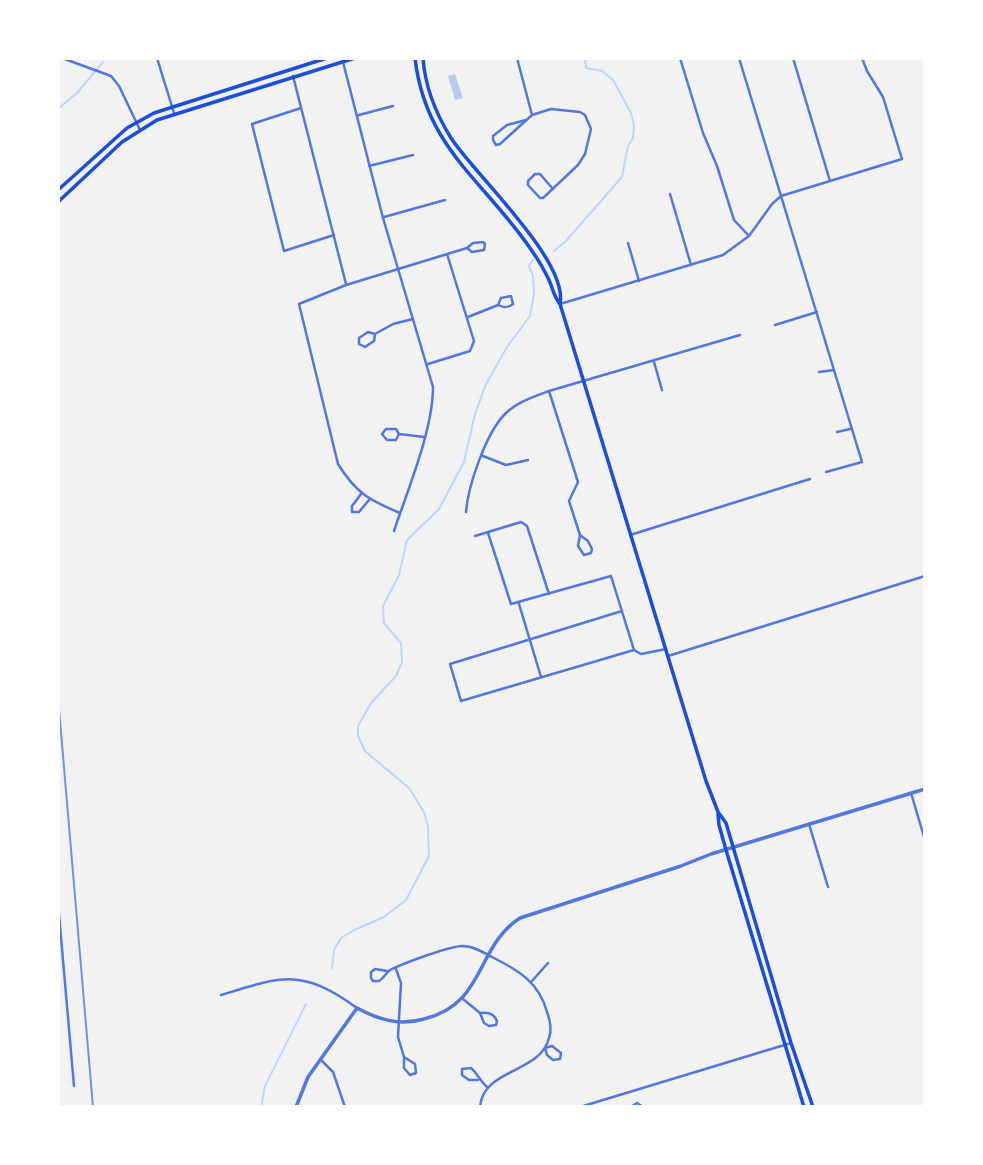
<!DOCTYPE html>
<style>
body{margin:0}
#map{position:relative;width:983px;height:1165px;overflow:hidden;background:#f2f2f2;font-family:"Fira Sans Condensed",sans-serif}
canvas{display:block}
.frame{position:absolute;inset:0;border:60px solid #fff;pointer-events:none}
</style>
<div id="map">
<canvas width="983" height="1165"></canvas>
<div class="frame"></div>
</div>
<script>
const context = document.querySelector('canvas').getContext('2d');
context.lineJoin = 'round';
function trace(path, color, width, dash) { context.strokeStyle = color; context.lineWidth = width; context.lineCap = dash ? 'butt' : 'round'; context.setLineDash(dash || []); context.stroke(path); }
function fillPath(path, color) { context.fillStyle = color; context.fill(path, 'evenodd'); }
const stream = new Path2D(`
 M58,109L77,93L103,62
 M554,251L565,242L622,177L628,146L633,138L634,125L631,113L613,80L602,71L586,68L585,58
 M332,968L334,950L341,938L354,930L384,917L406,900L429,856L428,826L424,812L409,788L365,751L358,736V726L371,703L396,676L402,662L401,643L384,623L383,606L399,575L407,540L439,509L464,462L475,414L486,384L507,347L530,316L534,294L533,276L529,266L533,260
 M261,1107L265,1086L306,1004`);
const building = new Path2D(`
 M455,74L463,98L455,100L448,76Z`);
const minor = new Path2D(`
 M62,58L111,76L119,86L140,130
 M157,58L174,113
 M342,58L383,218L433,387C433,430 408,489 394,531
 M517,58L532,115
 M680,58L703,133L717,166L734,220L749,236
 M739,58L862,462L826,472
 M793,58L830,181
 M293,76L346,284
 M301,108L252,124L284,251L334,235
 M359,115L393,106
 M526,120L507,125L493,136V140L496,145L500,144L532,115L551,109L580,112L585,115L591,129L585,154L578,165L543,198H540L528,185V181L535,174H540L553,189
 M369,166L413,155
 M670,194L691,265
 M384,217L445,200
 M628,243L639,281
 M560,304L723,255L749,236L772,204L781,196L902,159L883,97L867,71L862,58
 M468,317L498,305C504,308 508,308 513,304L511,296L501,298L498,305
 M775,325L817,312
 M375,334L374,341L365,347L359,344V338L368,332L375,334L393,324L413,319
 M654,362L662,390
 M428,364L470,351L474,341L447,254
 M819,372L834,370
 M549,391L578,482L569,501L580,535L578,546L584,555L591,553L592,549L588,541L580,535
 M837,432L850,429
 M399,434L396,440H387L382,434L386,429H396L399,434L424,437
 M483,456L506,465L528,460
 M361,494L352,506V512H359L369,500
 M466,512C468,486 486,433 505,414C517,402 533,397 549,391L740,335
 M400,513C369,500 356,493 338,464L299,304L346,285L467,248L473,243L483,242L485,244L484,250L472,252L467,248
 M488,533L511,604L611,576L634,650L641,654L666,649
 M630,535L810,479
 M475,536L521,522L527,526L549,594
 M519,604L541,677
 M622,611L450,664L461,701L634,650
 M668,656L925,576
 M911,793L925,840
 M809,824L828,887
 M58,903L74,1086
 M396,969L401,983L398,1037L404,1057V1068L410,1075L416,1073L415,1064L404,1057
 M387,971L375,969L371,972V978L373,981H379C384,978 386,973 390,970C404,963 447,947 462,946C473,946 483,952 492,957C518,970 539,982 547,1012C550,1020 552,1030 549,1038C540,1074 483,1068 480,1107
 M532,981L548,963
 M221,995C282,976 302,968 357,1008
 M463,999L480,1013L484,1023L489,1026L496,1025L497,1021C494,1013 487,1012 480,1013
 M552,1046L561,1053L560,1059L553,1060L547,1055L545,1048Z
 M321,1060L333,1072L345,1107
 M478,1080H469L462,1075V1069L471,1068C478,1074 479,1080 487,1087
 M580,1107L791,1043
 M631,1107L637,1103L643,1107`);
const tertiary = new Path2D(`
 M296,1107L308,1077L357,1008C379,1020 400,1026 424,1019C486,1004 475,947 520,918L681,866L711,854L925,789`);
const secondary = new Path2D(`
 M415,58C425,147 483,180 530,248C537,258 544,269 549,280C553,289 554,297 560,304L706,781L718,812L726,823L791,1043L813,1107
 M423,58C425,86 436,114 451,138C475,175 569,261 560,304
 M58,190L127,128L154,113L327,58
 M58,202L122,142L157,120L355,58
 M718,814L719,825L726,850L804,1107`);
const rail = new Path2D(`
 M58,697L93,1107`);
trace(stream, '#bfd3fe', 2);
fillPath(building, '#bdc9ec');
trace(minor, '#5277de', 2.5);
trace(tertiary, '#5277de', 3.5);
trace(secondary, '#1d4ed8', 3.5);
trace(rail, '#7290e2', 2);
</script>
